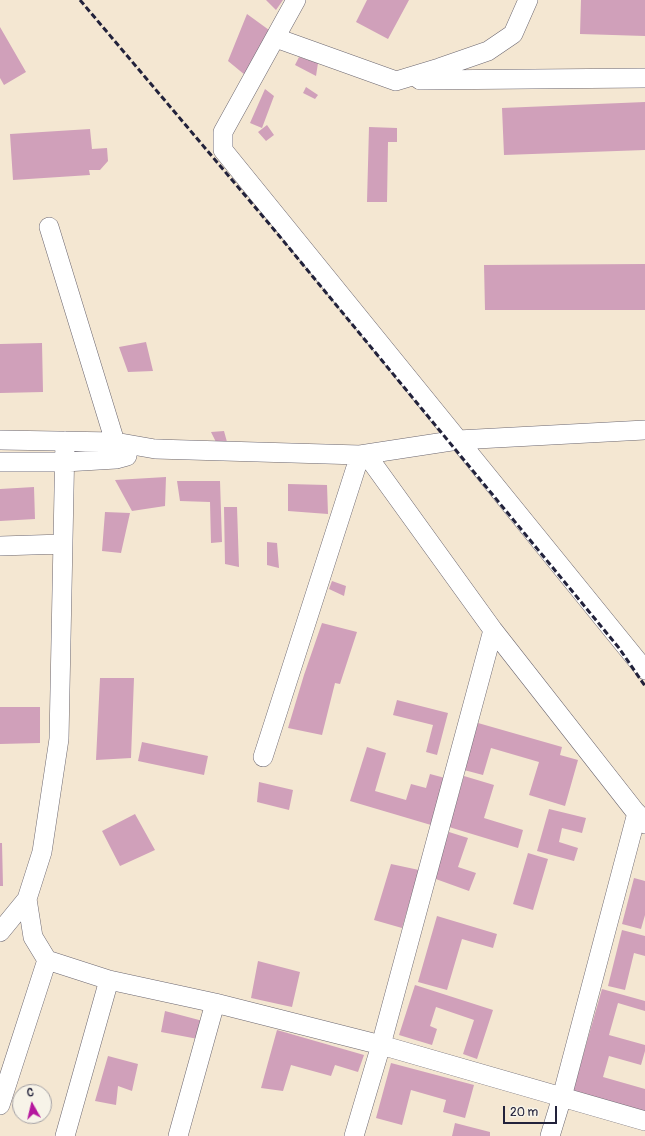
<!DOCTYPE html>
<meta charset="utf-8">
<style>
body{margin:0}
#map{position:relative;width:645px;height:1136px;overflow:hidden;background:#f4e7d2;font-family:Pangolin,sans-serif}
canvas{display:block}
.north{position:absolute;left:12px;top:1084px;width:40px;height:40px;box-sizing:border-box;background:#f7f3e8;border:1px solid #a29fa3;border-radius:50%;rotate:352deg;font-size:11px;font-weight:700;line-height:16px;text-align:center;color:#22223b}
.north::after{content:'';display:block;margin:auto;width:14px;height:18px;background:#b5179e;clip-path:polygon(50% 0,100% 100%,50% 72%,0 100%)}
.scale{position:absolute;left:503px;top:1106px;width:54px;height:18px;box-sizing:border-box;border:2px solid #22223b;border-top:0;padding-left:5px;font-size:12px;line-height:14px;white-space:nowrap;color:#22223b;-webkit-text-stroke:3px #f7f3e8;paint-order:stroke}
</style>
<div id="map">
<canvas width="645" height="1136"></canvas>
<div class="north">С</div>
<div class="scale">20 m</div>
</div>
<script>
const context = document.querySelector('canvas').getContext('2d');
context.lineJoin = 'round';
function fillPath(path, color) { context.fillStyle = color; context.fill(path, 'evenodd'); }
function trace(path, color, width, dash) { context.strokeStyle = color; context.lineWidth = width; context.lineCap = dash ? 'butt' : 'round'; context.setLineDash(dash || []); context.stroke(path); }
const building = new Path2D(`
 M266,0H283L276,10Z
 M367,0H409L388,39L356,22Z
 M581,0H645V36L580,34Z
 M247,14L269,30L245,75L228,61Z
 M0,27L26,72L4,85L0,78Z
 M299,57L318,63L316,76L295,65Z
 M306,87L318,95L315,99L303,93Z
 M265,89L274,96L262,128L250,123Z
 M645,102V150L504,155L502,108Z
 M267,125L274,135L266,141L258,132Z
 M369,127L397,128V142H388L387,202H367Z
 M90,129L92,149L107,148L108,161L100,170H89L90,175L13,180L10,134Z
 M645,264V310H485L484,265Z
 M146,342L153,371L128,372L119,347Z
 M42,343L43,392L0,393V344Z
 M224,431L227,442H216L211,432Z
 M166,477L165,506L132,511L115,480Z
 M177,481H220L222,542L211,543L210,502L180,501Z
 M288,484L327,485L328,514L288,511Z
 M34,487L35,519L0,521V489Z
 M224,507H237L239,567L225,564Z
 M105,512L130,513L121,553L102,551Z
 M267,542L277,543L279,568L267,565Z
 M332,581L346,586L344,596L329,589Z
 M322,623L357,632L340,684L335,683L322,735L288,728L304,675Z
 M100,678H134L131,758L96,760Z
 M397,700L448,713L437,755L426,752L433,725L393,715Z
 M0,707H40V743L0,744Z
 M478,723L562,747L560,755L578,760L565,806L529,795L539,762L491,748L483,775L464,770Z
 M142,742L208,756L204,775L138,761Z
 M367,747L386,753L375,791L406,800L411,784L426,788L430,774L445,778L431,825L350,801Z
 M464,776L494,785L484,818L523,830L518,848L449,827Z
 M259,782L293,790L289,810L257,802Z
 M549,809L586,818L582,833L562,828L559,842L578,848L574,861L537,851Z
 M135,814L155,850L120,866L102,831Z
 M449,832L468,838L458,867L476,873L469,891L433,878Z
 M0,843H2L3,886H0Z
 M528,853L548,859L533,910L513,904Z
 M391,864L419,870L402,928L374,920Z
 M634,878L645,881V915L641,929L622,924Z
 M437,916L497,934L493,948L462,939L447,990L418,982Z
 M622,930L645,936V956L634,953L625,990L608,986Z
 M258,961L300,972L292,1007L251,998Z
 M415,985L493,1010L477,1059L463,1054L474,1020L436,1007L430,1026L437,1029L432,1045L399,1035Z
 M602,989L645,1001V1011L618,1003L609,1035L645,1045V1051L641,1065L609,1056L603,1077L645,1089V1114L572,1094Z
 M165,1011L203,1021L198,1039L161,1032Z
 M277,1030L364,1055L358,1072L335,1065L331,1076L291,1065L283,1091L261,1088Z
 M108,1056L138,1064L132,1091L118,1086L116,1105L95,1101Z
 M391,1063L474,1085L465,1118L443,1112L446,1100L411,1090L402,1125L376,1118Z
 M455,1123L490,1132V1136H452Z`);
const minor = new Path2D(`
 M296,0L223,132V150L645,670
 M276,38L396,81L439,68L488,51L513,34L528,0
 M420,80L645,78
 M49,227L115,442L116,459
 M0,440L115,442L155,449L360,455L371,461L493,630L645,824
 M0,462H65L116,459L127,456
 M0,546L63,544
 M263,757L360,455L458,440L645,430
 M27,899L33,937L47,960L109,980L215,1003L381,1045L645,1121
 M0,932L27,899L42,852L59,739L65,441
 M0,1105L47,960
 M65,1136L109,980
 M178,1136L215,1003
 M354,1136L381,1045L493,630
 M550,1136L562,1097L637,813`);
const rail = new Path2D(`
 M80,0L276,232L619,648L645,686`);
fillPath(building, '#d0a0ba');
trace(minor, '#6c6770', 20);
trace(minor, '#fff', 19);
trace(rail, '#22223b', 3, [6, 3]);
</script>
